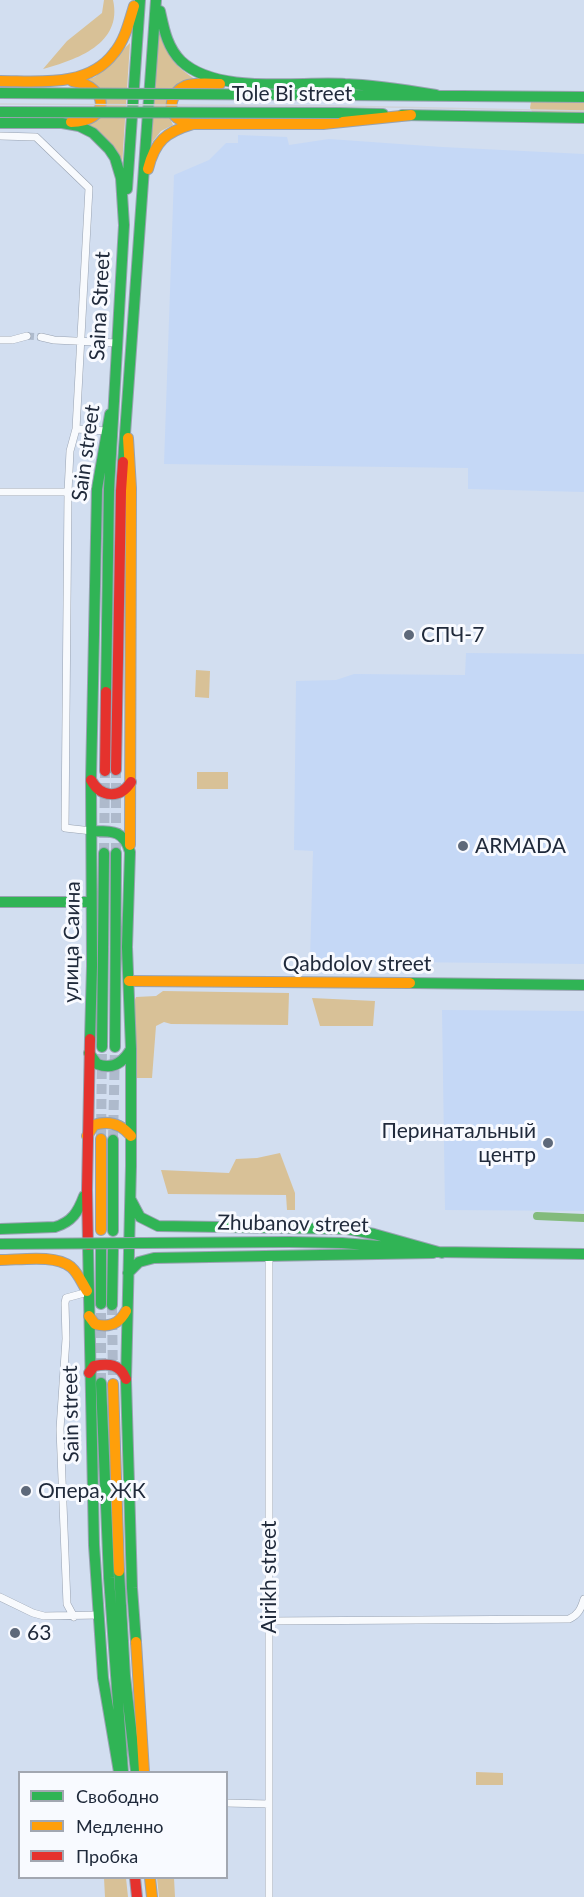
<!DOCTYPE html>
<meta charset="utf-8">
<style>
body{margin:0}
#map{position:relative;width:584px;height:1897px;overflow:hidden;background:#d2def0;font-family:Lato,sans-serif}
canvas{display:block}
.legend{position:absolute;left:18px;top:1771px;width:210px;height:108px;box-sizing:border-box;background:#f8faff;border:2px solid #a2a7b1;margin:0;padding:8px 10px;list-style:none;font-size:18px;color:#202a3b}
.legend li{display:flex;align-items:center;gap:12px;height:30px}
.legend b{width:30px;border:2px solid #a2a7b1}
</style>
<div id="map">
<canvas width="584" height="1897"></canvas>
<ul class="legend">
<li><b style="height:8px;background:#30b455"></b>Свободно</li>
<li><b style="height:8px;background:#ff9f0a"></b>Медленно</li>
<li><b style="height:8px;background:#e5322d"></b>Пробка</li>
</ul>
</div>
<script>
const context = document.querySelector('canvas').getContext('2d');
context.lineJoin = 'round';
function fillPath(path, color) { context.fillStyle = color; context.fill(path, 'evenodd'); }
function trace(path, color, width, dash) { context.strokeStyle = color; context.lineWidth = width; context.lineCap = dash ? 'butt' : 'round'; context.setLineDash(dash || []); context.stroke(path); }
function drawText(font, color, halo, rows, align = 'center') {
  context.font = font + ' Lato,sans-serif'; context.lineWidth = 6; context.setLineDash([]); context.textBaseline = 'middle'; context.strokeStyle = halo; context.fillStyle = color; for (const [text, x, y, turn = 0] of rows) {
    context.save(); context.translate(x, y); context.rotate((+turn || 0) * Math.PI / 180); context.textAlign = isNaN(turn) ? turn : align; if (halo) context.strokeText(text, 0, 0); context.fillText(text, 0, 0); context.restore();
  }
}
const built = new Path2D(`
 M238,135L287,137L289,145L329,139L442,147L584,154V492L468,489V468L164,464L174,175L209,160L226,143H238Z
 M466,653L584,654V964L310,961L313,851L294,850L296,681L336,680L354,674L465,675Z
 M442,1010L584,1011V1211L445,1210Z`);
const green = new Path2D(`
 M104,0H113C123,44 76,60 43,69L67,41L102,13Z
 M157,29C169,56 172,65 198,81L181,83L168,114L173,125L161,131L149,146Z
 M130,43L122,166L85,125L103,97L85,80L95,77Z
 M584,101V113H533L530,108L531,102Z
 M196,670L210,671L209,698L195,697Z
 M197,772H228V789H197Z
 M163,991L289,993L288,1025L171,1024L164,1022L156,1026L152,1078H136L134,1002L136,997L156,996Z
 M312,998L375,1001L373,1026H320Z
 M280,1153L295,1193V1210H287L286,1195L168,1194L161,1170L229,1173L236,1159L257,1158Z
 M476,1772L503,1773V1785H476Z
 M104,1878H126L128,1897H105Z
 M157,1878H174L175,1897H159Z`);
const canal = new Path2D(`
 M537,1216L584,1218`);
const streetTunnel = new Path2D(`
 M27,336L41,337`);
const primaryTunnel = new Path2D(`
 M104,853L105,771
 M116,853V770
 M101,1139L102,1047
 M113,1140L115,1047
 M112,1305L113,1384
 M101,1383V1304`);
const street = new Path2D(`
 M0,136L36,137L89,188L76,429L70,451L68,492L65,828L92,831
 M41,337L54,340L117,343
 M0,340H12L27,336
 M76,429L107,431
 M0,492H68
 M0,1597L33,1613L44,1616L98,1615
 M74,1617L67,1604L60,1429L66,1339L65,1303L66,1298L88,1292
 M269,1621L569,1619C578,1615 581,1609 584,1599
 M226,1803L269,1804
 M269,1897V1257`);
const fast = new Path2D(`
 M160,11C164,29 167,47 181,61C217,95 299,81 345,84C376,85 406,90 436,95
 M339,95L584,97
 M339,113L383,114
 M402,115L584,118
 M0,123H62L79,126L93,133L109,149L115,158L121,178L124,225L109,489L106,692
 M127,189L140,0
 M123,462L156,0
 M92,831C112,831 124,830 130,852L127,947L131,1049V1166L126,1380L132,1588L136,1642
 M0,902H91
 M410,983L584,985
 M90,1039L92,966L91,780L97,489L110,414
 M102,1047L104,853
 M115,1047L116,853
 M89,1053L97,1064C112,1070 123,1063 131,1049
 M113,1140V1231
 M131,1200L140,1217L158,1226L347,1229L374,1234L442,1253
 M0,1229L55,1227C72,1222 78,1212 84,1196
 M289,1242L342,1243L404,1248
 M88,1245L94,1545L103,1678L119,1772
 M101,1249V1304
 M437,1252L584,1254
 M128,1273L139,1262L154,1258L433,1253
 M112,1305L113,1250
 M101,1383L109,1578L123,1772
 M119,1571L125,1676L136,1772`);
const slow = new Path2D(`
 M0,81C38,81 88,88 114,53C125,40 129,22 134,6
 M71,122C110,122 111,87 72,81
 M191,124C186,122 181,121 177,118C166,109 173,91 185,86C196,82 209,84 220,84
 M148,169C155,141 166,132 193,124H323L411,115
 M128,438L131,488L130,845
 M129,981L410,983
 M87,1136L94,1125C109,1120 121,1124 131,1136
 M101,1139V1230
 M0,1260C20,1260 55,1254 71,1267C78,1273 82,1283 87,1291
 M89,1316L95,1324C109,1328 119,1324 126,1311
 M113,1384L119,1571
 M136,1642L144,1772
 M150,1878L152,1897`);
const jam = new Path2D(`
 M116,770L121,491L123,462
 M105,771L106,692
 M91,780C101,798 120,799 131,782
 M88,1245L87,1190L90,1039
 M89,1373L94,1366C109,1363 120,1364 126,1379
 M135,1878L137,1897`);
const tram = new Path2D(`
 M0,104L337,106L584,111`);
const fastBridge = new Path2D(`
 M0,93L339,95
 M0,112L339,113
 M0,1244L289,1242`);
const markers = [
 [409,635,6,"#5e697a"],
 [463,846,6,"#5e697a"],
 [548,1143,6,"#5e697a"],
 [26,1491,6,"#5e697a"],
 [15,1633,6,"#5e697a"]
];
const streetNames = [
 ["Tole Bi street",292,94],
 ["Saina Street",100,306,-87],
 ["Sain street",86,453,-82],
 ["улица Саина",72,942,-89],
 ["Qabdolov street",357,964],
 ["Zhubanov street",293,1224,1],
 ["Sain street",71,1414,-91],
 ["Airikh street",269,1577,-90]
];
const poiNames = [
 ["СПЧ-7",421,635],
 ["ARMADA",475,846],
 ["Перинатальный",536,1131,"right"],
 ["центр",536,1155,"right"],
 ["Опера, ЖК",38,1491],
 ["63",27,1633]
];
fillPath(built, '#c5d8f6');
fillPath(green, '#d8c197');
trace(canal, '#83bb7c', 8);
trace(streetTunnel, '#aebacc', 7, [7, 3.5]);
trace(primaryTunnel, '#aebacc', 10, [10, 5]);
trace(street, '#98a2b1', 8);
trace(fast, '#98a2b1', 12);
trace(slow, '#98a2b1', 12);
trace(jam, '#98a2b1', 12);
trace(street, '#f8fafd', 7);
trace(fast, '#30b455', 10);
trace(slow, '#ff9f0a', 10);
trace(jam, '#e5322d', 10);
trace(tram, '#cfd3d9', 1.5);
trace(fastBridge, '#98a2b1', 12, []);
trace(fastBridge, '#30b455', 10);
for (const [x, y, r, color] of markers) { const dot = new Path2D(); dot.arc(x, y, r, 0, 2 * Math.PI); context.fillStyle = color; context.fill(dot); trace(dot, '#f8faff', 2); }
drawText('21px', '#202a3b', '#f8faff', streetNames);
drawText('21px', '#202a3b', '#f8faff', poiNames, 'left');
</script>
